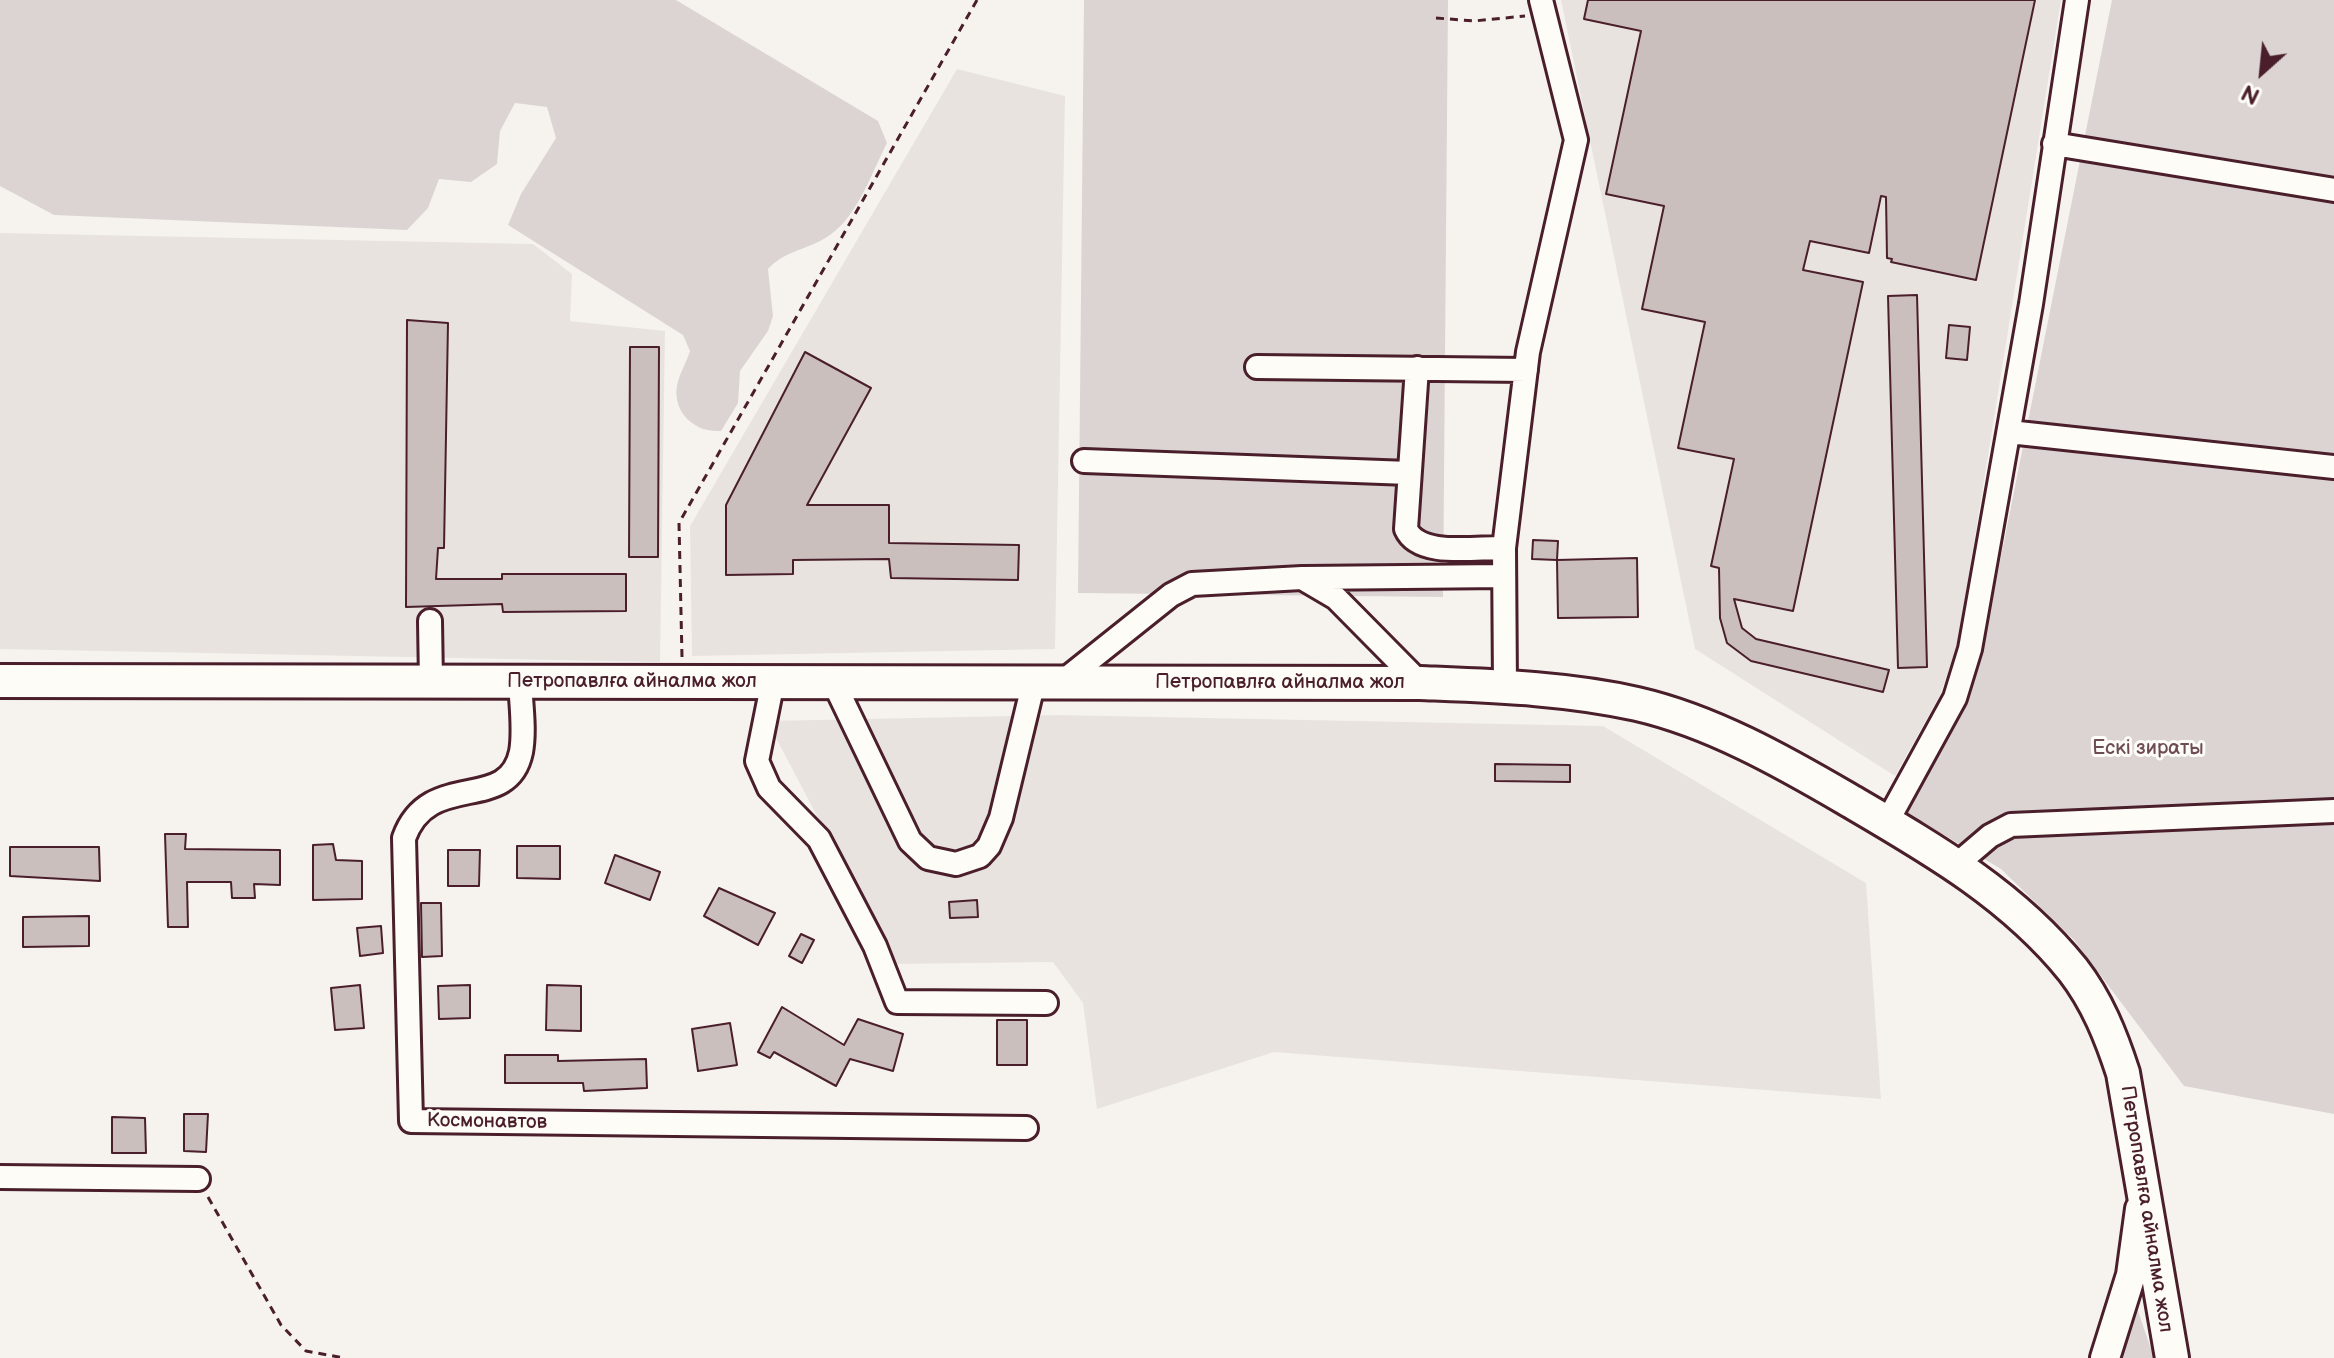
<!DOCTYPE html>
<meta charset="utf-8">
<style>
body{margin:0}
#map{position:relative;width:2334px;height:1358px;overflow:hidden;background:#f6f3ef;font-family:"Balsamiq Sans",sans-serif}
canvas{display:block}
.north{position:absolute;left:2222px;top:32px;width:80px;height:80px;-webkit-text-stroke:6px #fdfcf7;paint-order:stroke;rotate:207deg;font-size:22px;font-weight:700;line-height:32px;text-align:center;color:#4a1f2b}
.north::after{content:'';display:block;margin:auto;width:28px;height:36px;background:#4a1f2b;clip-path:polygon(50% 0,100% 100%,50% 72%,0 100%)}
</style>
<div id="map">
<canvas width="2334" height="1358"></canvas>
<div class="north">N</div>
</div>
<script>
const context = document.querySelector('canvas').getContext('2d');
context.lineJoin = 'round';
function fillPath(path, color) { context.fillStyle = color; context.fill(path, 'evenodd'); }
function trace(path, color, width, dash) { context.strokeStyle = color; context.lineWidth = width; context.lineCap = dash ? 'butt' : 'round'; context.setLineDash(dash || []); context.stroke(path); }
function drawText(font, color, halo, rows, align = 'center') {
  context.font = font + ' "Balsamiq Sans",sans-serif'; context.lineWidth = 6; context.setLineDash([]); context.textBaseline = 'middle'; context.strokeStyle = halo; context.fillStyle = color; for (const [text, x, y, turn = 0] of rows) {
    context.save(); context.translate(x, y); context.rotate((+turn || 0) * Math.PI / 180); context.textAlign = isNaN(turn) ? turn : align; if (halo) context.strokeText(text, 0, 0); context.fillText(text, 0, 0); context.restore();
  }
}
const built = new Path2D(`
 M1561,0H2061L1957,649L1939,697L1895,776L1695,649Z
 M957,69L1065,96L1055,649L692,656L690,526Z
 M0,233L533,244L572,274L570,321L665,331L660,662L0,649Z
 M1059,715L1603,726L1866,883L1881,1099L1274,1052L1097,1109L1083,1003L1053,962L895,964L767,721Z`);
const green = new Path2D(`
 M0,0H676L878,121L887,143C870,176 856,222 822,240C801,251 784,252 768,269L773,316L768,331L740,371L738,403L721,431C693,433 670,410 678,381C681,371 687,361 690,351L683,335L508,225L521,194L556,138L547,107L515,103L500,131L497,164L471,182L439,179L428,208L407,230L54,215L0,186Z
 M1084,0H1448L1443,597L1078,593Z
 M2112,0H2334V1114L2184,1086L2074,940L2001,869L1907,813L1966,705L1982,652Z
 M2137,1308L2154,1358H2118Z`);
const building = new Path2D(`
 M1588,0H2035L1976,280L1891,262L1892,259L1887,258L1886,197L1881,196L1869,253L1810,241L1803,270L1863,282L1793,611L1734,599L1742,628L1756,639L1889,670L1883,692L1751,661L1727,643L1720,618L1719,568L1711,566L1734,459L1678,448L1705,322L1642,309L1664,206L1606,194L1641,31L1584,19Z
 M1917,295L1927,667L1898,668L1888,296Z
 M407,320L448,323L444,548H438L436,579H502V574H626V611L503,612L502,604L406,607Z
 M1949,325L1970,327L1967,360L1946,358Z
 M630,347H659L658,557H629Z
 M805,352L871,388L807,505H889V543L1019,545L1018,580L891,578L889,559L793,560V574L726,575V505Z
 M1533,540L1558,541L1557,560L1532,559Z
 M1637,558L1638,617L1558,618L1557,560Z
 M1495,764L1570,765V782L1495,781Z
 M165,834H186L185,849L280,850V885L254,884L255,898H232L231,882H187L188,927H168Z
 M333,844L336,860L362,861V899L313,900V845Z
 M517,846H560V879L517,878Z
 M10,847H99L100,881L10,876Z
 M448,850H480L479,886H448Z
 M615,855L660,872L650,900L605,883Z
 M719,888L775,913L758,945L704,916Z
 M977,900L978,917L950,918L949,902Z
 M421,903H441L442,956L422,957Z
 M89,916V946L23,947V917Z
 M381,926L383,953L360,956L357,928Z
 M801,934L814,940L802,963L789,956Z
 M360,985L364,1028L335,1030L331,988Z
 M470,985V1018L439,1019L438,986Z
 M547,985L581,986V1031L546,1030Z
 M782,1007L844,1045L858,1019L903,1034L893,1071L850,1059L836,1086L774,1052L770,1058L758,1052Z
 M997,1020H1027V1065H997Z
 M730,1023L737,1065L698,1071L692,1029Z
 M505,1055H558V1061L646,1059L647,1088L584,1091L583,1083H505Z
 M184,1114H208L206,1152L184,1151Z
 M112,1117L145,1118L146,1153H112Z`);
const path = new Path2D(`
 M1436,18L1474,21L1525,16
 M682,657L679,523L977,0
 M208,1197L281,1325L306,1351L344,1358`);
const minor = new Path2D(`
 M2054,144L2334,190
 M1257,367L1526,370
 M1417,368L1406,529C1419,558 1476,547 1504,548
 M2009,432L2334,467
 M1084,461L1409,473
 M1304,578L1504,576
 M430,621L431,682
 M773,681L757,761L769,788L819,839L875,946L897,1002L1046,1003
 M833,681L910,841L928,858L956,864L980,856L989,846L1001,818L1034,681
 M520,682C521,704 525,730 521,752C508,815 429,768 404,838L411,1121L1026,1128
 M1062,682L1171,595L1192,584L1302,578L1336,598L1420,683
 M1505,687L1504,548L1528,352L1576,140L1541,0
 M1887,822L1955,698L1970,649L2031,304L2077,0
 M1956,865L1990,836L2011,825L2334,811
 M0,1177L198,1179`);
const major = new Path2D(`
 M2105,1358L2131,1275L2140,1209`);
const highway = new Path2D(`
 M0,681L1420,683C1493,686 1566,688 1637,704C1711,721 1782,761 1847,799C1929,847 2012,894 2073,970C2097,1001 2111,1036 2123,1073L2172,1358`);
const streetNames = [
 ["Петропавлға айналма жол",632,682],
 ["Петропавлға айналма жол",1280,683],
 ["Космонавтов",487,1122,1],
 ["Петропавлға айналма жол",2146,1209,81]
];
const parkNames = [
 ["Ескі зираты",2148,749]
];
fillPath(built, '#e9e3e0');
fillPath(green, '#dcd4d2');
fillPath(building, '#cbbfbe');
trace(building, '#4a1f2b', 2);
trace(minor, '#4a1f2b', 28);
trace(major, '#4a1f2b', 34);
trace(highway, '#4a1f2b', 38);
trace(path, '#4a1f2b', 3, [8, 6]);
trace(minor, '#fdfcf7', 22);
trace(major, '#fdfcf7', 28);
trace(highway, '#fdfcf7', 32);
drawText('20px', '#4a1f2b', '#fdfcf7', streetNames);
drawText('20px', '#6e4c55', '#fdfcf7', parkNames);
</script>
